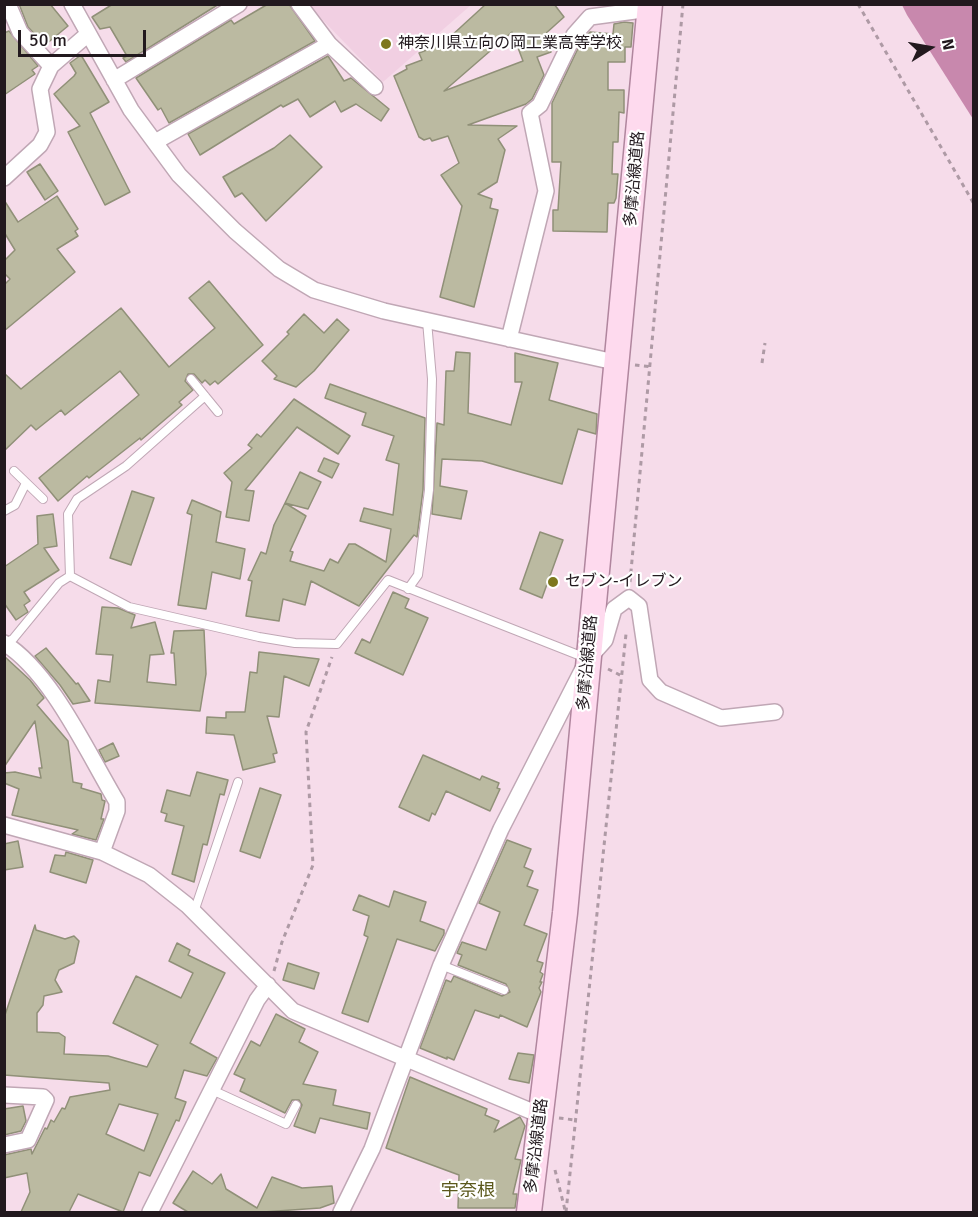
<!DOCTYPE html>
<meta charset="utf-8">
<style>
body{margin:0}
#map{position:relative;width:978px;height:1217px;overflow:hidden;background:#f6dcea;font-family:Signika,sans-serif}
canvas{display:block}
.frame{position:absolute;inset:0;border:6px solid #22191e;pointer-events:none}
.north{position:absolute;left:900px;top:18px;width:60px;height:60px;-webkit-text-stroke:4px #fff;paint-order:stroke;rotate:79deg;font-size:16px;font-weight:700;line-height:24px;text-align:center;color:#22191e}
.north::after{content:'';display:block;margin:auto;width:21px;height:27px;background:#22191e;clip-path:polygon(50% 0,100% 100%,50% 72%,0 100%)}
.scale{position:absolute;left:18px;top:30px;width:128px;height:27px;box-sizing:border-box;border:3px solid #22191e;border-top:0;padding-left:8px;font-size:18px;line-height:21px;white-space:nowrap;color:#22191e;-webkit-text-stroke:4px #fff;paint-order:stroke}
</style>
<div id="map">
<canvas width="978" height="1217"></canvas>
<div class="frame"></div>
<div class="north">N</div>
<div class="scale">50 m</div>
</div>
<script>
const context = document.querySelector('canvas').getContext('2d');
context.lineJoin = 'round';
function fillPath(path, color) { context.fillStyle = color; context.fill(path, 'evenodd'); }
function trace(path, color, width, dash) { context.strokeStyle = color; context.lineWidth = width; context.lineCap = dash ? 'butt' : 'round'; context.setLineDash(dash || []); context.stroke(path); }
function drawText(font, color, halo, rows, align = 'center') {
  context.font = font + ' Signika,"Noto Sans JP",sans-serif'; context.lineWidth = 4.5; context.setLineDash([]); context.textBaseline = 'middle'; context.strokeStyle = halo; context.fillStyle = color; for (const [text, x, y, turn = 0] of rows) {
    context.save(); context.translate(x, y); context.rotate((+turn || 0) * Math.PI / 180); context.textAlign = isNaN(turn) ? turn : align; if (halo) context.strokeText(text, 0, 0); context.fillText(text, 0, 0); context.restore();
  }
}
const built = new Path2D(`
 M308,5H471L383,82Z`);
const water = new Path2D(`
 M902,5H973V119L907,15Z`);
const building = new Path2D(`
 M19,4H50L68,26L45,45L28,27Z
 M113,4H219L126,62L123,58L127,56L110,27L100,29L92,17Z
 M268,4H289L315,41L169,123L161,108L158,110L136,78L231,20L234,24Z
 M486,4H554L564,17L544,35L551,52L537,57L544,75L532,99L526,104L468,125L517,126L498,139L505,150L497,182L478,194L492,199L490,208L498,210L474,307L440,297L462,206L441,175L459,163L448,136L432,141L430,138L424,140L419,137L394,76L407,69L406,66L422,60L419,53L437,46L436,43L450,37ZM512,32L523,61L444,91Z
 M624,22L633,23L631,47H625V62H608V90H624V113L619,112L618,142H613L612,174H618L616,198L614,203H608L607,232L553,231V210H558L561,162H552V103L582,40L590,32L613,34L614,24Z
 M9,31L38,66L32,70L35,74L4,95V33Z
 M81,55L109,102L90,113L130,192L105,205L68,132L80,126L54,94L74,76L76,73L70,63Z
 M328,56L344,81L351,78L389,109L381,121L356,104L341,112L335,101L310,117L298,99L283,107L281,105L200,155L188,134Z
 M290,135L322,167L266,221L242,193L235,197L223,177L274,148Z
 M40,164L58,191L45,200L27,172Z
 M57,196L78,229L75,231L78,236L57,249L75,272L4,331V285L10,279L4,273V261L15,250L4,232V200L18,222Z
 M209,281L263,345L218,384L215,381L210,385L205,380L202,383L194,374H188L185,381L193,390L179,402L182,405L141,440L140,438L89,478L87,476L58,501L39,478L139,395L120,371L65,415L61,410L36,430L31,425L4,451V373L21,389L121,308L169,367L215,328L189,298Z
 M304,314L324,333L337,319L349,330L314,371L296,387L274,379L277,376L262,361L289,334L287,332Z
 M456,352L470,353L468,413L511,425L522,382H515V353L558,363L549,400L597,414L596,434L578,429L562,484L482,461L442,459L440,486L467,491L461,519L432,514L437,423L444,425L446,371H454Z
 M330,384L425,418L423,490L417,537L414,535L359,606L311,581L305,605L283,599L279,621L246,616L252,581L248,580L261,552L266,554L274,525L285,503L306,516L290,551L293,552L290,561L324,571L330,559L338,563L349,544H355L386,562L391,529L360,521L364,508L393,515L399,464L386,460L394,436L362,425L366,413L325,398Z
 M294,399L350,436L338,454L297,427L245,490L254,491L249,521L226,517L232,482L224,473L252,448L248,445L257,434L261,437Z
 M324,458L339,464L332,478L318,471Z
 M300,472L321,482L308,509L285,503Z
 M132,491L154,498L131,565L110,558Z
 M192,500L221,512L216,542L245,549L240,579L212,572L206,609L178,605L192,515L187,513Z
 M53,514L57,546L44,548L59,570L24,592L30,601L24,605L28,612L16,620L4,603V567L38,544L37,516Z
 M540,532L563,540L542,598L520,589Z
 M393,592L409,599L405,608L428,618L403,675L355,653L362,639L370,643Z
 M102,607L118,608L135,615L131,628L155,622L164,654L150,655L147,682L176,685L174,653H171L174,631L204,630L206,674L200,711L95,703L98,680L110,682L113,655L96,654Z
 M46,648L76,684L78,683L90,701L73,704L60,685L35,656Z
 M259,652L319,659L309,686L284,676L279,717L267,716L277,753L273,754L275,762L243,770L234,735L206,733L207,717L226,718V712H245L250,672L257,673Z
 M4,656L30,680L44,698L37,705L68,741L73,782L82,784L81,788L101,794L102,800L105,801L101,819H104L96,840L72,834L78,830L12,815L19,789L4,783V773L15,772L41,778L39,768H42L35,721L4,767Z
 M113,743L119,756L105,762L99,750Z
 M423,755L480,780L482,776L499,783L497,788L500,789L490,811L446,791L435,815L432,813L429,821L399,807Z
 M197,772L228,780L224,795L220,794L207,845L203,844L194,882L172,874L184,826L165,821L167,814L161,812L167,790L190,796Z
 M260,788L281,795L260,858L240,851Z
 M507,840L531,849L524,867L533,871L527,886L538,890L524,925L547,934L537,961L543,963L540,972L543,974L540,982H542L539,988L541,992L527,1027L500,1015L499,1018L475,1010L454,1060L447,1057V1059L420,1048L446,980L451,982L454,976L502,996L510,992L506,984L458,965L462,955L457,953L462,942L486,950L500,912L479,903Z
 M18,841L23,867L4,870V844Z
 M66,852L93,860L86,883L50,872L55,855L65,856Z
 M394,891L426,902L420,921L444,930V934L435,951L397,939L368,1022L342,1013L368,937L364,935L369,916L353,910L359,895L389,907Z
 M35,925L36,930L65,939L74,936L79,941L74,963L59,970L55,980L62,992L44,996L43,1005L37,1013V1032L59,1033L65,1037L64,1054L108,1056L147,1067L158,1045L113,1023L136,976L181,998L193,973L169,961L177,943L190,950L188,955L225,973L190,1043L217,1058L207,1076L184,1070L175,1098L186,1102L179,1121L176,1120L150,1176L139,1172L123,1212L78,1194L69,1212H21L30,1192L27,1173L4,1178V1155L31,1149L32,1154L45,1128L47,1129L51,1120L54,1122L62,1108L65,1109L70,1097L110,1090L109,1083L4,1075V1018ZM119,1104L158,1114L144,1151L106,1134Z
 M288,963L319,973L314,989L283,980Z
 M276,1014L305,1029L299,1042L318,1052L303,1084L336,1090L333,1105L370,1113L367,1129L320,1118L315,1133L294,1126L302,1105L299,1100H292L285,1113L240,1091L245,1079L234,1074L251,1041L260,1046Z
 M518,1053L534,1055L529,1083L509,1079Z
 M410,1077L487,1109L485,1115L499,1121L494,1132L520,1117L525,1126L515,1159L521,1160L513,1194H517L515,1208H458L459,1175L386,1148Z
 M23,1106L26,1121L21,1131L4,1135V1109Z
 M193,1171L212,1184L221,1174L226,1189L257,1208L272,1177L302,1188L332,1186L334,1203L320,1208L263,1212H188L173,1203Z`);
const path = new Path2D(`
 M858,4L974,204
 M762,363L765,343
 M635,365L652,367
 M630,582L683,4
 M608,669L622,676
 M274,971L282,942L313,865L306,732L332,657
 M559,1118L575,1120
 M555,1170L565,1210
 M566,1212L626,634`);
const service = new Path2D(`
 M191,379L218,412
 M14,471L43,499
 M4,511L15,505L26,483
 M70,576L68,514L77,499L126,466L205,396
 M408,589L418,575L429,490L432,379L427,321
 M5,643L13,639L59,583L70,576L129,607L259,637L295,643L337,644L388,580L586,658
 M194,912L238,782
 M441,965L504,990
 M212,1090L286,1124L296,1105`);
const minor = new Path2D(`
 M8,4L20,32L51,66L88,34
 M72,4L131,110L179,175L235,231L279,269L314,290L384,311L619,363
 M299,4L329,44L375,87
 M114,80L239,4
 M155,142L329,44
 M4,178L40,145L47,132L40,89L51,66
 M509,339L546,191L530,113L540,105L574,35L590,17L650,9
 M4,643C52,673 88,754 117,802V811L102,852
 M4,825L102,852L149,875L187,905L293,1011L540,1115
 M4,1095L43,1097L46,1100L28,1140L4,1145
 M150,1212L257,1000L268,985
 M341,1212L372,1149L441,965L501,829L588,659L605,640L614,609L629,598L639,606L650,680L661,692L721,718L775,712`);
const primary = new Path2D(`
 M529,1212L565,913L650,4`);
const markers = [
 [386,44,6,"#7d781e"],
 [553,582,6,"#7d781e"]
];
const poiNames = [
 ["神奈川県立向の岡工業高等学校",398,44],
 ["セブン-イレブン",565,582]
];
const streetNames = [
 ["多摩沿線道路",635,179,-85],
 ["多摩沿線道路",588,663,-85],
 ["多摩沿線道路",537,1146,-83]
];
const neighbourhoodNames = [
 ["宇奈根",468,1191]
];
fillPath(built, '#f1cfe2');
fillPath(water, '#c888ad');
fillPath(building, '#bbbaa1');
trace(building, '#909078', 1.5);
trace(service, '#c0a7b5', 10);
trace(minor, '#c0a7b5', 18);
trace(primary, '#b0869e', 27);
trace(path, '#ae9aa5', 3, [4.5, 4.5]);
trace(service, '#fff', 8);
trace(minor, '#fff', 15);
trace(primary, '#fedaee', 24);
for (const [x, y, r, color] of markers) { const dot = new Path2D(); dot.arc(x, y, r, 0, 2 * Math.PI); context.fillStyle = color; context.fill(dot); trace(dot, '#fff', 2); }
drawText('16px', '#22191e', '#fff', poiNames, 'left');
drawText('16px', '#22191e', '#fff', streetNames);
drawText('18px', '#5c591d', '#fff', neighbourhoodNames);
</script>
